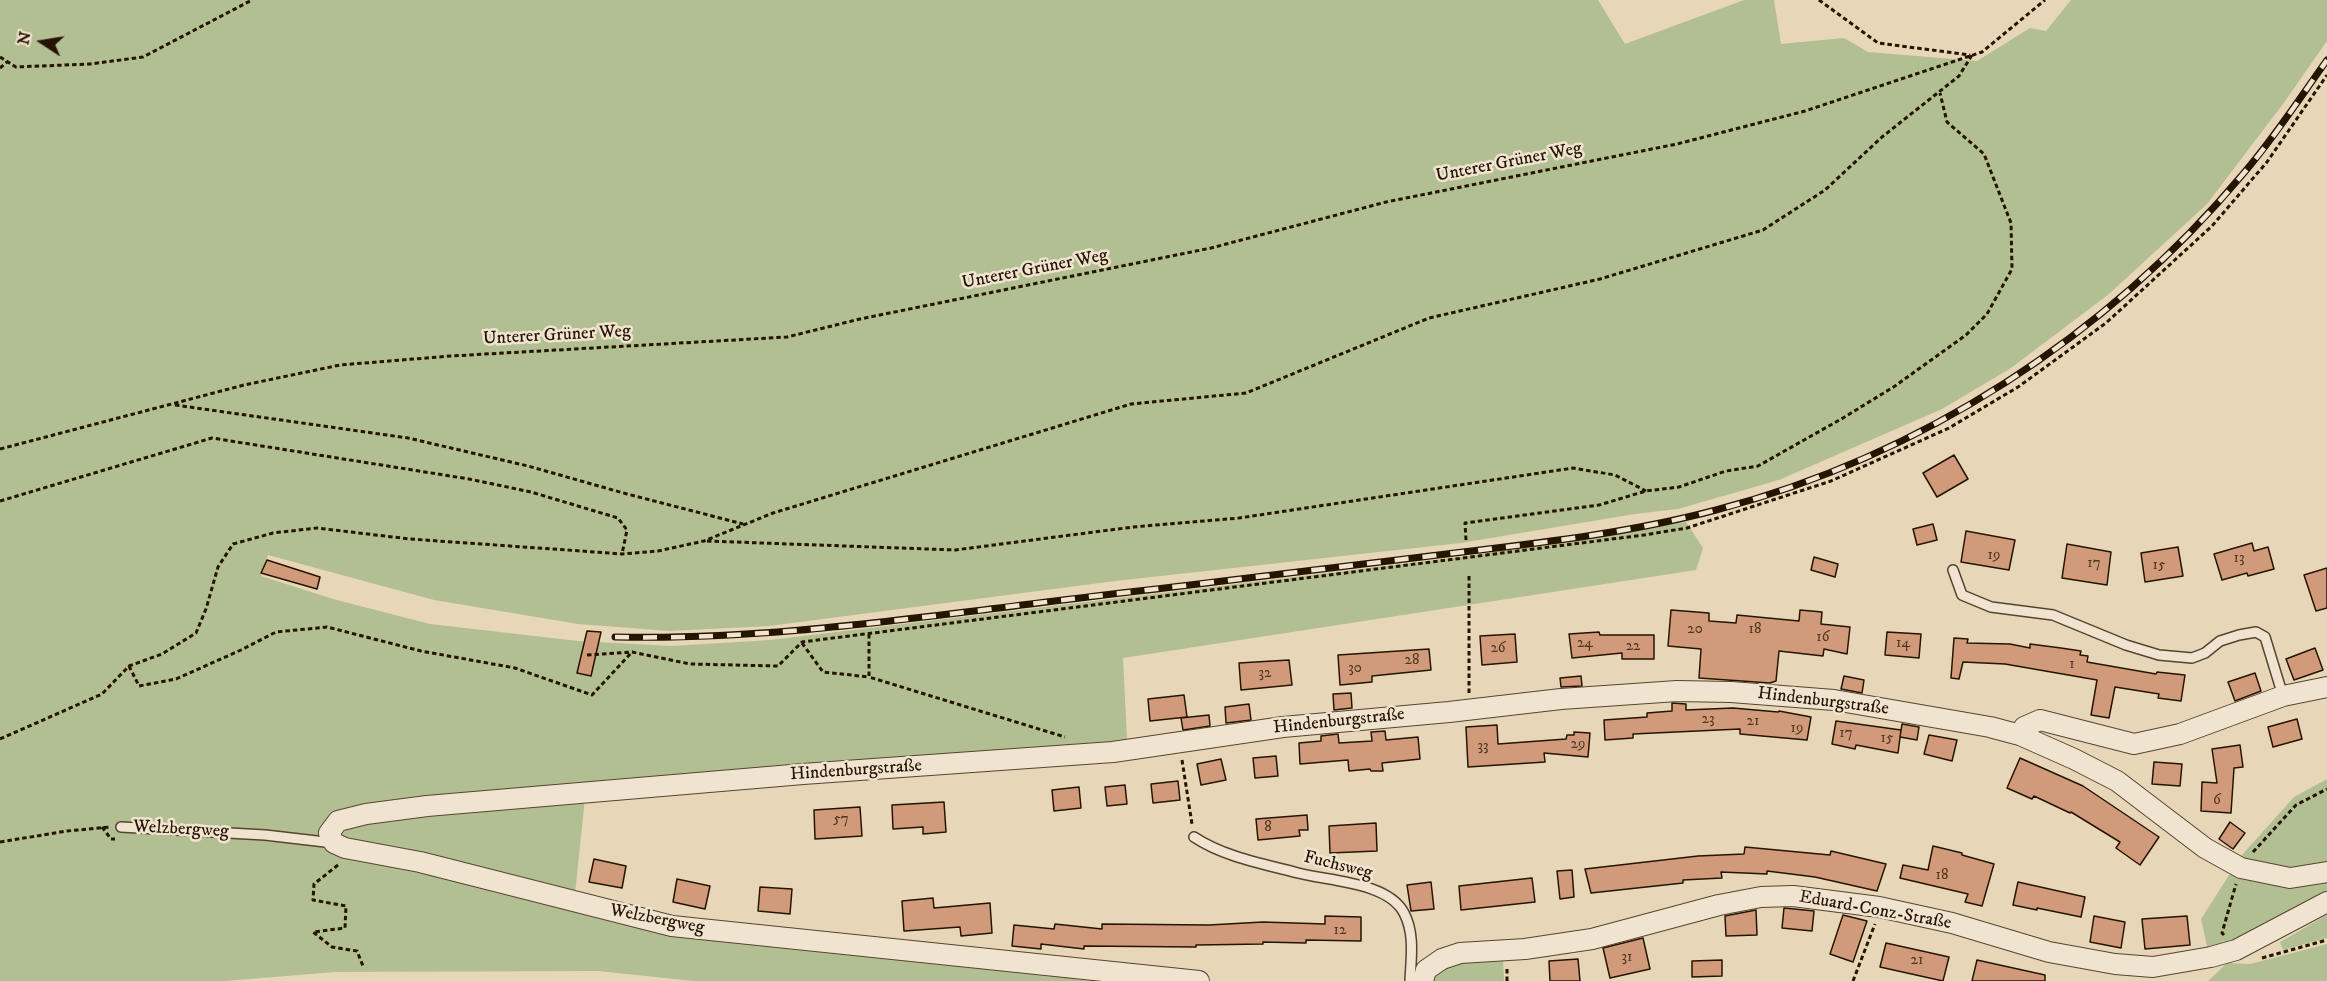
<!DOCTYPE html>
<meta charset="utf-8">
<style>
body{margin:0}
#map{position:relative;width:2327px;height:981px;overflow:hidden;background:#e8d6b8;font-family:"IM FELL DW Pica",serif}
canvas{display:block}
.north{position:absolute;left:12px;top:12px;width:60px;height:60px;-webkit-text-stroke:4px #f0e4d1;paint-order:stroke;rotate:282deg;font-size:16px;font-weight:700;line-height:24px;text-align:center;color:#251500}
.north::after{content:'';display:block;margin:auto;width:21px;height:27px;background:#251500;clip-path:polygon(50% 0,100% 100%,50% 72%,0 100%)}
</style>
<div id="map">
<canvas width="2327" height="981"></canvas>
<div class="north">N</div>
</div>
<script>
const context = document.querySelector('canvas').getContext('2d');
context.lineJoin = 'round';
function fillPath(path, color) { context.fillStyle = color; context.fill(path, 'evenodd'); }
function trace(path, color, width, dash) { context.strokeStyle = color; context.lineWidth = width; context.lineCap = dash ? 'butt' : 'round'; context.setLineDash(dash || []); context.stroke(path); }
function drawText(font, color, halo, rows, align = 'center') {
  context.font = font + ' "IM FELL DW Pica",serif'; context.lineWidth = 5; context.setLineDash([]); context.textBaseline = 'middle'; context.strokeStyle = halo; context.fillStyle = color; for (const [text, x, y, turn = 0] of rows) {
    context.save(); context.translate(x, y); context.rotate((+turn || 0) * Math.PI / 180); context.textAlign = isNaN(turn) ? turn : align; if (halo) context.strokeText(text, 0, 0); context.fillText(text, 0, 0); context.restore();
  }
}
const green = new Path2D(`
 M0,0H1598L1625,44L1744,0H1774L1781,44L1844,38L1868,52L1977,61L2030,28L2046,31L2071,0H2327V41L2283,104L2207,204L2109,294L2011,368L1942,409L1779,480L1678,509L1635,514L1461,543L1115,581L769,626L669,631L578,624L434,600L268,555L261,576L333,599L430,624L578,641L672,646L770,640L1461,557L1686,522L1703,548L1696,570L1123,658L1128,759L585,798L575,894L671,933L1103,981H693L598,971L335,972L226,981H0Z
 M2327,779V893L2240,943L2208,951L2201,919L2242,855L2294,797Z
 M2327,915V938L2283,950L2280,942Z
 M2327,944V981H2208L2227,963L2250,964Z
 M1503,956L1504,981H1432V978L1445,965Z`);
const building = new Path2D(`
 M1954,455L1968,479L1937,497L1923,473Z
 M1933,524L1937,540L1917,545L1913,529Z
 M1966,531L2015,540L2009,570L1961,562Z
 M2252,543L2254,551L2268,547L2274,569L2248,576L2247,573L2222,580L2214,554Z
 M2067,544L2111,552L2107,585L2062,578Z
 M2178,547L2183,576L2145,582L2141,553Z
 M1814,557L1838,564L1835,577L1811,570Z
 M267,560L320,577L317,589L261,573Z
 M2327,568V608L2316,611L2304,575Z
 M1671,610L1709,613V621L1736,623L1737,615L1799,621L1800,610L1822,612L1821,624L1850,627L1847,654L1824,649L1823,656L1779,651L1776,681L1770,683L1699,678L1701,649L1668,646Z
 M587,631L601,632L591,676L577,673Z
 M1599,632L1600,635H1654V659H1622V653L1572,658L1569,634Z
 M1887,632L1921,634L1919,658L1885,655Z
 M1515,634L1517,662L1482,665L1480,636Z
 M1954,638L1968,639L1967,643L2010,644L2030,648V644L2061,648L2081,651L2080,655L2088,656L2087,662L2156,674L2157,672L2185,675L2181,701L2158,698L2159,694L2115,687L2109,718L2091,715L2097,680L2005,664L1963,662L1959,679L1951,678Z
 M2315,648L2323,670L2294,680L2286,659Z
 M1429,649L1431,670L1372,676V682L1340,685L1338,655Z
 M1289,660L1292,685L1241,690L1239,663Z
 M2255,673L2261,691L2235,701L2228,682Z
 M1581,676L1582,686L1561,687L1560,678Z
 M1844,676L1864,680L1862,693L1841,689Z
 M1351,693L1352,708L1334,710L1333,694Z
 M1184,695L1187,717L1150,721L1148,699Z
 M1672,703L1686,704V710L1733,708L1778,712L1779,711L1811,717L1807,740L1740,734V729L1633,734V738L1605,740L1604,720L1647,717V713L1672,711Z
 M1249,704L1251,720L1226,723L1225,707Z
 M1209,715L1210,726L1183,730L1181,718Z
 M2297,719L2302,739L2273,747L2268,727Z
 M1836,721L1901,730L1898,753L1856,745L1855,749L1832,744Z
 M1902,724L1919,727L1917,740L1900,737Z
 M1497,725L1498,744L1566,739L1567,735H1574V732L1590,733L1588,757L1544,753L1545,762L1468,767L1466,727Z
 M1385,731L1386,740L1418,737L1420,759L1382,763L1383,771H1371L1370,769L1349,771L1348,760L1300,764L1299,743L1321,741V736L1338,734L1339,743L1372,741L1371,732Z
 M1929,735L1957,740L1952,761L1924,754Z
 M2240,745L2243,767L2234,768L2231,813L2201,811L2202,782L2217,783L2212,749Z
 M1276,756L1278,776L1255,778L1253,758Z
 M2020,758L2083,786L2159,837L2140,865L2116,848L2120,842L2071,812L2070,813L2034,796L2032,799L2007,788Z
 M1221,759L1226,780L1201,785L1197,764Z
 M2154,762L2182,764L2180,786L2152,784Z
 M1178,781L1180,800L1153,803L1151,784Z
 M1125,785L1127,804L1107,806L1105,787Z
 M1079,787L1081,808L1054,811L1052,790Z
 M944,802L946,832L923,834V827L893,829L892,805Z
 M860,807L862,836L815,839L814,810Z
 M1307,815L1308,830H1299L1300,836L1258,840L1256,819Z
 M2230,822L2245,833L2233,849L2219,839Z
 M1376,823L1377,851L1330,853L1329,826Z
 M1933,846L1962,853V855L1994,864L1982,906L1965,902L1968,894L1900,878L1903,865L1928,870Z
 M1745,847L1830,855L1831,851L1886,864L1877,891L1815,877L1767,871V874L1721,872L1722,878L1683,880V883L1591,893L1585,869L1698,856L1744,854Z
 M594,859L626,866L622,888L589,882Z
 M1572,870L1574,897L1560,899L1557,871Z
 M1532,878L1535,902L1461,910L1459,886Z
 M677,879L710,886L705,909L673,902Z
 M1431,882L1434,909L1411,911L1407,885Z
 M2018,882L2085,897L2081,917L2037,908V910L2013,905Z
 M760,887L792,889L790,914L758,911Z
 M933,898L934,908L990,903L992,933L961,936L960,927L904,931L902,901Z
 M1784,908L1814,911L1812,931L1782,928Z
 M1756,910L1757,935L1726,936L1725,916Z
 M1843,915L1867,921L1853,962L1830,954Z
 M1325,916L1361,917V941L1306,940V943L1263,942V944L1196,945V947L1084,946V949L1041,944V949L1012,946L1014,925L1054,929L1055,924L1102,929V924L1209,925L1263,922L1325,924Z
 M2094,916L2125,922L2121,948L2090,942Z
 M2187,916L2190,945L2145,949L2142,919Z
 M1643,938L1650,969L1610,978L1603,948Z
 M1886,943L1949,957L1943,981L1880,967Z
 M1578,959L1580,981H1550L1549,961Z
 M1722,960V976L1692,977V961Z
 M1977,960L2045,975V981H1972Z`);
const path = new Path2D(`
 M1819,0L1878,43L1970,55
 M0,57L16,67L90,64L143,57L252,0
 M0,68L7,62
 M175,405L408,438L528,466L627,494L743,524
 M0,449L244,385L340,365L451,356L787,337L860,319L1211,248L1386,202L1677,144L1805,111L1982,52L2045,0
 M0,501L212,438L469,479L531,492L618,518L627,530L622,554
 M1466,540L1465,523L1599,505L1646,491L1679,487L1726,471L1758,466L1843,418L1895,386L1966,335L1987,314L2012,269L2011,223L1984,154L1947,122L1940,93
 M707,541L955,550L1133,527L1239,518L1573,468L1615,475L1646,491
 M869,634V677L1065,737
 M802,643L823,672L869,677
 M587,655L632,652L690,664L778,666L802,642L1644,535L1687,528L1831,481L1949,428L2018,387L2106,323L2212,226L2267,162L2327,75
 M129,666L139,686L176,679L241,650L276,632L327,627L421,651L515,668L592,695L632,652
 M1469,693V573
 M0,739L102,694L129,666L162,654L196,633L206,609L218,567L233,544L273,533L317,528L410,539L581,551L622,554L658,551L704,541L773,513L1131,404L1246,393L1429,318L1600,279L1763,230L1825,190L1882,137L1959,76L1972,55
 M1182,760L1192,824
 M102,827L111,839H115
 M0,842L67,831L110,827
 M2253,852L2296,805L2327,789
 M338,865L314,884L313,900L346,906L345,928L313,932L332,947L357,951L363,966
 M2224,935L2222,933L2236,884
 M2262,958L2327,940
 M1507,981V968
 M1853,981L1875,924`);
const lane = new Path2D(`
 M1953,570L1962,595L1991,607L2053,615L2126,645L2159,655L2192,658L2205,653L2220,641L2239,635L2256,632L2265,637L2283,696
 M121,827L265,835L334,843
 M1194,837C1224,857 1264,864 1298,873C1328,881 1388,882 1404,913C1415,934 1411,958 1410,981`);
const street = new Path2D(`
 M2020,735L2024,727L2040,720L2134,744L2180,734L2283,696L2327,687
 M1199,981L672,926L420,862L345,848L334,843L329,833L338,821L366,814L427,806L803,774L1113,752L1283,727L1449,712L1561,699L1677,691L1731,692L1834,700L1990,727L2020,735L2074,759L2117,781L2205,848L2241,868L2290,878L2327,872
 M1423,981L1426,970L1442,959L1460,953L1525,949L1592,939L1719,905L1761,897L1793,896L1879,907L1952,923L2049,952L2115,964L2153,967L2211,957L2236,950L2327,902`);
const rail = new Path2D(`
 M615,637C738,640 860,625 983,610C1052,601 1121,593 1190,585C1281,574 1372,563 1463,552C1548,542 1633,532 1716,510C1921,456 2106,337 2243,174C2274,138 2300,98 2327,60`);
const numberNames = [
 ["19",1994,556],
 ["13",2239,559],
 ["17",2094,564],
 ["15",2159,566],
 ["20",1695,630],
 ["18",1755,630],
 ["16",1823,638],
 ["24",1585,644],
 ["14",1903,644],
 ["22",1633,647],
 ["26",1498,649],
 ["28",1412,661],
 ["1",2072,665],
 ["30",1355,669],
 ["32",1265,674],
 ["23",1708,720],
 ["21",1753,722],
 ["19",1797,729],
 ["17",1846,734],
 ["15",1887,739],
 ["29",1578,745],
 ["33",1483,747],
 ["6",2217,801],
 ["57",841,820],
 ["8",1268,828],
 ["18",1942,876],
 ["12",1340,931],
 ["31",1627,958],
 ["21",1917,961]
];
const streetNames = [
 ["Unterer Grüner Weg",1509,163,-11],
 ["Unterer Grüner Weg",1035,270,-11],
 ["Unterer Grüner Weg",557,336,-3],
 ["Hindenburgstraße",1823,702,7],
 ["Hindenburgstraße",1339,722,-6],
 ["Hindenburgstraße",856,771,-4],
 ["Welzbergweg",181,830,3],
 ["Fuchsweg",1338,866,14],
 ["Eduard-Conz-Straße",1875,911,10],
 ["Welzbergweg",657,920,11]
];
fillPath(green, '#b2bf92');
fillPath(building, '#d19a7b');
trace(building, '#251500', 1.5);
trace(lane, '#56452e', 12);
trace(street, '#56452e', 22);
trace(path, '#251500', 3, [4.5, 3]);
trace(lane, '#f0e4d1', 9);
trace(street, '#f0e4d1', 20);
trace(rail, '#251500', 7);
trace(rail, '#f0e4d1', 4.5, [14]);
drawText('15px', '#50361f', null, numberNames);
drawText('18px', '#251500', '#f0e4d1', streetNames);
</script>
